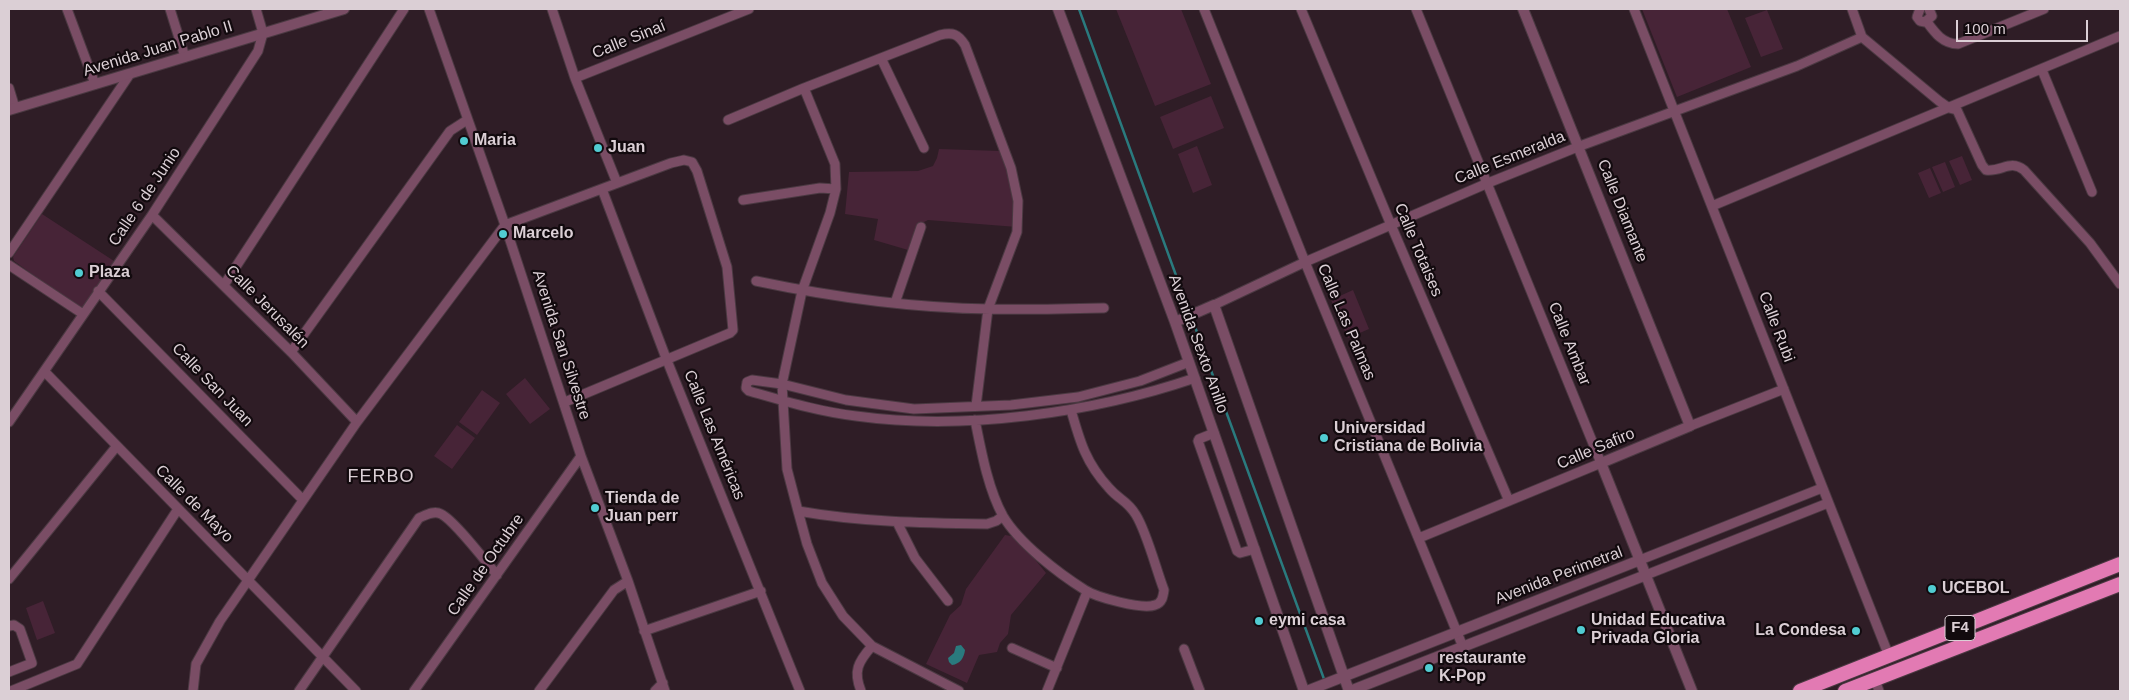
<!DOCTYPE html>
<meta charset="utf-8">
<style>
body{margin:0}
#map{position:relative;width:2129px;height:700px;overflow:hidden;background:#2f1d26;font-family:Arial,sans-serif}
canvas{display:block}
.frame{position:absolute;inset:0;border:10px solid #dbcfd5;pointer-events:none}
.scale{position:absolute;left:1956px;top:20px;width:132px;height:22px;box-sizing:border-box;border:2px solid #dbcfd5;border-top:0;padding-left:6px;font-size:15px;line-height:18px;white-space:nowrap;color:#dbcfd5;-webkit-text-stroke:4px #120a0e;paint-order:stroke}
</style>
<div id="map">
<canvas width="2129" height="700"></canvas>
<div class="frame"></div>
<div class="scale">100 m</div>
</div>
<script>
const context = document.querySelector('canvas').getContext('2d');
context.lineJoin = 'round';
function fillPath(path, color) { context.fillStyle = color; context.fill(path, 'evenodd'); }
function trace(path, color, width, dash) { context.strokeStyle = color; context.lineWidth = width; context.lineCap = dash ? 'butt' : 'round'; context.setLineDash(dash || []); context.stroke(path); }
function drawText(font, color, halo, rows, align = 'center') {
  context.font = font + ' Arial,sans-serif'; context.lineWidth = 4.5; context.setLineDash([]); context.textBaseline = 'middle'; context.strokeStyle = halo; context.fillStyle = color; for (const [text, x, y, turn = 0] of rows) {
    context.save(); context.translate(x, y); context.rotate((+turn || 0) * Math.PI / 180); context.textAlign = isNaN(turn) ? turn : align; if (halo) context.strokeText(text, 0, 0); context.fillText(text, 0, 0); context.restore();
  }
}
const green = new Path2D(`
 M1116,9H1181L1211,84L1155,106Z
 M1642,9H1727L1751,67L1677,97Z
 M1767,10L1783,49L1761,57L1745,18Z
 M1211,96L1224,128L1173,149L1160,117Z
 M1197,146L1212,185L1193,193L1178,154Z
 M939,149L1000,151L1013,181L1017,227L928,220L918,225L915,252L874,240L878,219L845,214L849,172L918,171L933,166L937,158Z
 M1962,156L1972,180L1960,185L1949,161Z
 M1945,162L1955,187L1943,192L1932,167Z
 M1930,168L1941,193L1929,198L1918,173Z
 M42,214L114,261L81,310L14,261L13,257Z
 M1353,290L1369,329L1348,338L1331,300Z
 M525,378L550,409L530,424L506,394Z
 M482,390L500,403L477,435L459,422Z
 M457,425L475,438L452,469L434,456Z
 M1005,535L1017,537L1046,573L1011,615L1008,634L1000,643L997,652L979,655L967,683L926,664L950,615L961,605L966,589Z
 M43,601L55,633L37,640L26,608Z`);
const water = new Path2D(`
 M961,645L965,650C964,658 960,664 952,665L949,662L948,658L954,653L956,646Z`);
const stream = new Path2D(`
 M1079,9L1189,311
 M1194,324L1324,679`);
const minor = new Path2D(`
 M67,9L95,84
 M170,9L185,57
 M429,9L505,225L581,456L628,581L665,691
 M552,9L575,78L617,183
 M1204,9L1305,262L1463,647
 M1301,9L1391,225L1509,501
 M1416,9L1601,463L1419,538
 M1634,9L1889,656
 M1852,9L1862,37L1939,101L1949,108L1957,110L1982,165L1986,170C2002,172 2010,159 2024,170L2090,243L2120,284
 M1920,9L1917,17L1920,21L1925,22L1932,16L1929,9
 M1927,22C1935,33 1943,44 1958,44L2044,9
 M881,58L924,148
 M2042,70L2092,192
 M575,78L749,9
 M9,88L15,108
 M804,88L835,164L836,189L830,213L802,291L782,384L787,469L798,511L807,544L822,583L843,616L872,646L959,691
 M728,120L804,88L940,35C953,32 958,34 965,45L1011,168L1018,201L1017,232L988,309L976,406
 M602,189L666,358L800,691
 M743,200L820,188L836,189
 M1712,206L2120,36
 M152,215L291,352L357,422
 M9,253L130,74
 M9,265L83,314
 M756,281C832,297 912,308 990,309C1028,310 1066,309 1104,308
 M224,285L404,9
 M98,291L303,500
 M895,303L921,227
 M1214,305L1305,262L1488,183L1580,146L1797,66L1862,37
 M291,352L450,131L467,120
 M1189,362L1140,381L1078,397L1011,405L914,409L846,400L782,384L752,380L747,382L746,388L749,391C784,401 820,412 856,416C964,431 1092,413 1195,378
 M45,372L356,691
 M975,420C981,450 988,489 1003,516C1019,543 1058,573 1085,590C1096,597 1142,610 1155,605C1162,603 1163,597 1164,590C1156,569 1147,533 1136,515C1127,500 1119,500 1109,488C1086,463 1080,442 1071,410
 M9,422L152,215L258,51L263,33L256,9
 M1690,426L1784,389
 M1214,433L1199,439L1198,441L1237,551L1240,553L1255,549
 M798,511C860,522 923,523 987,524L996,521L1003,516
 M897,522L915,558L948,601
 M1640,560L1822,488
 M1646,575L1828,503
 M9,579L116,447
 M9,626L14,625L20,629L32,663L9,672
 M644,631L761,591
 M1012,648L1057,668
 M1184,649L1200,691
 M1875,680L1879,691
 M11,691L77,664L178,509
 M193,691L196,664L220,621L357,422L505,225L671,163L684,160L692,162L697,171L727,267L733,330L730,333L565,402
 M299,691L419,518C426,515 434,510 441,514C454,520 486,562 497,575
 M414,691L581,456
 M539,691L614,590L628,581
 M655,691L663,683
 M861,691C853,671 858,662 872,646
 M1047,691L1087,592`);
const tertiary = new Path2D(`
 M1058,9L1175,322L1304,691
 M1523,9L1690,426L1601,463L1692,691
 M9,110L344,9
 M1175,322L1214,305L1349,691
 M1307,691L1640,560
 M1350,691L1646,575`);
const trunk = new Path2D(`
 M1800,691L2120,564
 M1845,691L2120,584`);
const markers = [
 [464,141,5,"#51ccd2"],
 [598,148,5,"#51ccd2"],
 [503,234,5,"#51ccd2"],
 [79,273,5,"#51ccd2"],
 [1324,438,5,"#51ccd2"],
 [595,508,5,"#51ccd2"],
 [1932,589,5,"#51ccd2"],
 [1259,621,5,"#51ccd2"],
 [1581,630,5,"#51ccd2"],
 [1856,631,5,"#51ccd2"],
 [1429,668,5,"#51ccd2"]
];
const shields = [
 [1960,628,30]
];
const shieldNames = [
 ["F4",1960,628]
];
const streetNames = [
 ["Calle Sinaí",629,40,-22],
 ["Avenida Juan Pablo II",158,49,-17],
 ["Calle Esmeralda",1510,158,-22],
 ["Calle 6 de Junio",145,197,-56],
 ["Calle Diamante",1622,211,68],
 ["Calle Totaises",1418,250,67],
 ["Calle Jerusalén",267,307,45],
 ["Calle Las Palmas",1346,322,67],
 ["Calle Rubi",1776,327,69],
 ["Avenida Sexto Anillo",1198,344,70],
 ["Calle Ambar",1569,344,68],
 ["Avenida San Silvestre",561,345,72],
 ["Calle San Juan",212,385,46],
 ["Calle Las Américas",714,435,68],
 ["Calle Safiro",1596,449,-23],
 ["Calle de Mayo",194,504,45],
 ["Calle de Octubre",486,565,-55],
 ["Avenida Perimetral",1559,576,-21]
];
const poiNames = [
 ["Maria",474,141],
 ["Juan",608,148],
 ["Marcelo",513,234],
 ["Plaza",89,273],
 ["Universidad",1334,429],
 ["Cristiana de Bolivia",1334,447],
 ["Tienda de",605,499],
 ["Juan perr",605,517],
 ["UCEBOL",1942,589],
 ["eymi casa",1269,621],
 ["Unidad Educativa",1591,621],
 ["Privada Gloria",1591,639],
 ["La Condesa",1846,631,"right"],
 ["restaurante",1439,659],
 ["K-Pop",1439,677]
];
const neighbourhoodNames = [
 ["FERBO",381,477]
];
fillPath(green, '#472437');
fillPath(water, '#2a7a7e');
trace(stream, '#2a7a7e', 2.5);
trace(minor, '#4b3942', 11);
trace(tertiary, '#4b3942', 12);
trace(trunk, '#4b3942', 16);
trace(minor, '#7a4d65', 9);
trace(tertiary, '#7a4d65', 10);
trace(trunk, '#e27ab3', 14);
for (const [x, y, r, color] of markers) { const dot = new Path2D(); dot.arc(x, y, r, 0, 2 * Math.PI); context.fillStyle = color; context.fill(dot); trace(dot, '#120a0e', 2); }
for (const [x, y, w] of shields) { const box = new Path2D(); box.roundRect(x - w / 2, y - 12.5, w, 25, 4); context.fillStyle = '#120a0e'; context.fill(box); trace(box, '#dbcfd5', 1); }
drawText('bold 15px', '#dbcfd5', null, shieldNames);
drawText('16px', '#dbcfd5', '#120a0e', streetNames);
drawText('bold 16px', '#dbcfd5', '#120a0e', poiNames, 'left');
context.letterSpacing = '1px';
drawText('18px', '#dbcfd5', '#120a0e', neighbourhoodNames);
context.letterSpacing = '0px';
</script>
